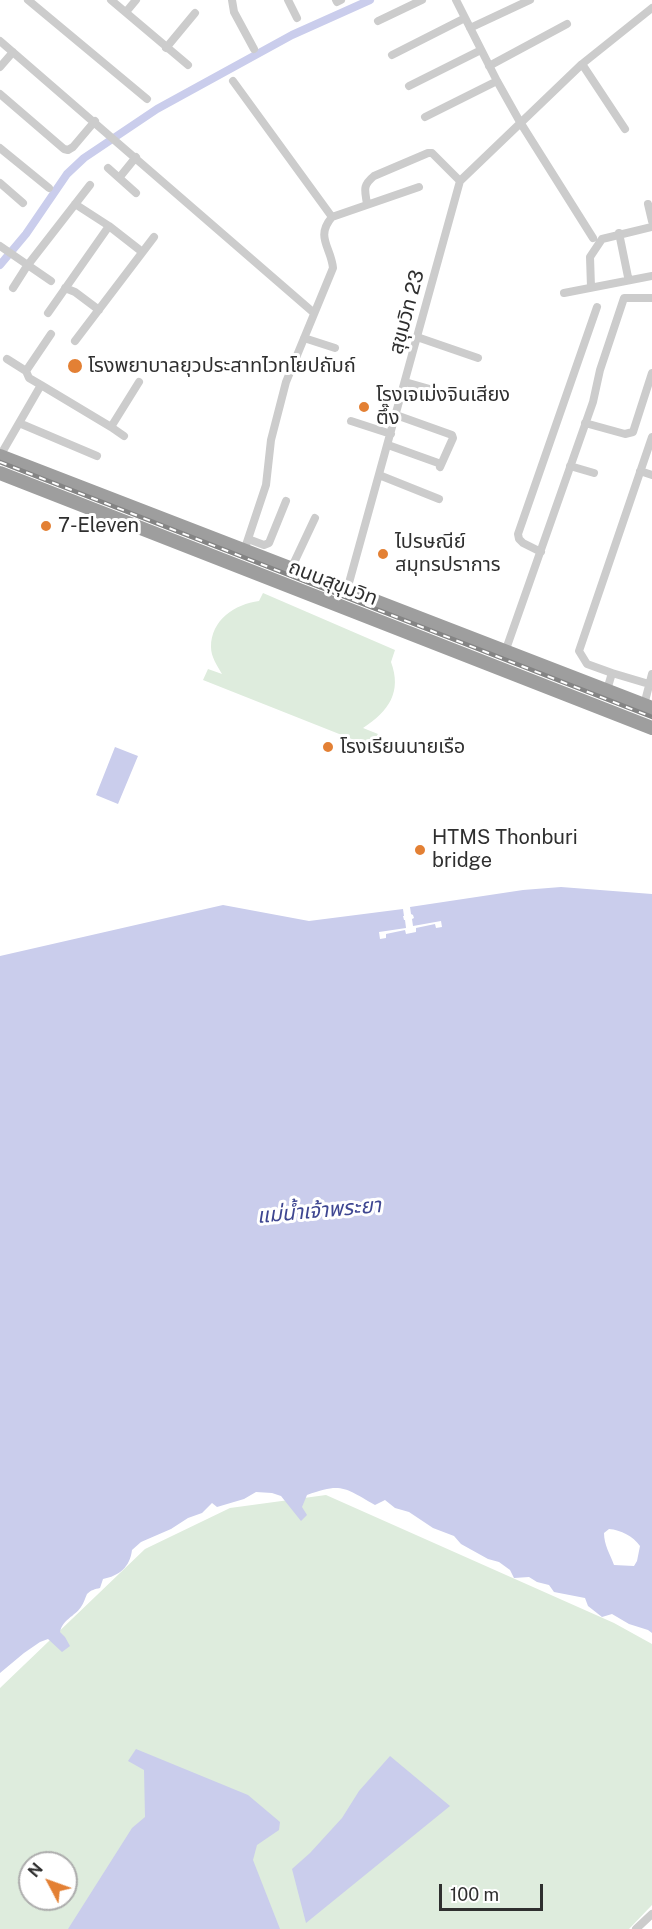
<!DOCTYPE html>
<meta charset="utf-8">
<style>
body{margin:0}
#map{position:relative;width:652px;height:1929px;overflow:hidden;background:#fff;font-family:"Public Sans",sans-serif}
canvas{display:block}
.north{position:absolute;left:18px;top:1851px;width:60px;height:60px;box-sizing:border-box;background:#fff;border:2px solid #acacac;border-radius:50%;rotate:311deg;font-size:16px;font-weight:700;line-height:24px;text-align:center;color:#2f2f2f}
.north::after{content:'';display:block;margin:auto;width:21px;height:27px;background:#e38034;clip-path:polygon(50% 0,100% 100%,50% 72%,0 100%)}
.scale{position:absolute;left:439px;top:1884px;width:104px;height:27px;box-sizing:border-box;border:3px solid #2f2f2f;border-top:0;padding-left:8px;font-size:18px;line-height:21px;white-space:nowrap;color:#2f2f2f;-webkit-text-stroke:4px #fff;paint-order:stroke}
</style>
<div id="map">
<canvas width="652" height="1929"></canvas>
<div class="north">N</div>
<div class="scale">100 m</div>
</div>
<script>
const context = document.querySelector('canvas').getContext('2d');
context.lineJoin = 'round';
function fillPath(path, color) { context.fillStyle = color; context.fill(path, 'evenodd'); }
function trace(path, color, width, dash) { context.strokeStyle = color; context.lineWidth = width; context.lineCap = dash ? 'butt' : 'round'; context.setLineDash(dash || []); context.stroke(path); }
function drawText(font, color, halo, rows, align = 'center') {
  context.font = font + ' "Public Sans","Noto Sans Thai",sans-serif'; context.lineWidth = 6; context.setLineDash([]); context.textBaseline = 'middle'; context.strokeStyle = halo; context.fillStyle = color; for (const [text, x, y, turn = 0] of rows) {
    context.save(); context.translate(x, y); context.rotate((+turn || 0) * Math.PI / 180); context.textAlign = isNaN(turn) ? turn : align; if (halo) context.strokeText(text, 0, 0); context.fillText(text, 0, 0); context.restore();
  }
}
const green = new Path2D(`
 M263,593L395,650L391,662C402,692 389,711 363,728L378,734L372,747L203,680L208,669L222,674C217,665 211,657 211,647C211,620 235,604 259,601Z
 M326,1495L614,1623L652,1644V1905L629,1929H0V1688L145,1549L230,1508ZM30,1863H66V1899H30Z`);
const water = new Path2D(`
 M115,747L138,756L118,804L96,795Z
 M561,887L652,894V1633L648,1630L629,1624L612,1614L602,1617L588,1606L585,1598L554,1592L549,1585L537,1582L529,1577L514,1578L510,1570L499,1562L488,1559L461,1544L454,1536L433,1528L409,1512L395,1508L385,1500L375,1505C345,1488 342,1482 307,1495L302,1507L307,1515L301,1521L281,1496L272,1493L256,1492L244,1499L217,1507L212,1503L202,1513L188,1518L171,1529L141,1542L132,1550C130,1567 119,1576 103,1579L100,1588C95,1589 91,1590 87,1594C85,1598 84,1603 81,1607C74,1617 63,1619 60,1632L65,1637L70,1646L62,1652L48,1639L40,1642L24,1653L0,1673V956L223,905L309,921L403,909L404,916H403L404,920H405L406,928L379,932L380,939L386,938V934L405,930L406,934L416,932V928L435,924L436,928L442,927L441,921L413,926L412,919L414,918L413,915L411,914L410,907L523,890ZM609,1529C621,1530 633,1536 640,1546L637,1561L634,1566L614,1565C610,1554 604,1545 604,1533Z
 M136,1749L248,1795L280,1822L279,1830L257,1845L253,1860L280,1929H68L132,1828L145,1817L144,1770L128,1761Z
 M390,1756L450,1806L306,1923L292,1869L310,1853L342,1818L359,1791Z`);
const canal = new Path2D(`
 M0,265L26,234L67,174L84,158L157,109L292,35L370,0`);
const minor = new Path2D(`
 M28,0L147,99
 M111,0L188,65
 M232,0L234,12L254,49
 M288,0L297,18
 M336,0L337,2L341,0
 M456,0L497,81L520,122L593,238
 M126,12L136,0
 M378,21L422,0
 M470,28L530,0
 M0,41L314,313
 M166,48L195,13
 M392,55L465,18
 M582,64L625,129
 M489,66L567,24
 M0,67L13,52
 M233,81L332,217
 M409,86L481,50
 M0,94L64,149L68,150L73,147L95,121
 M425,117L497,81
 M0,148L49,188
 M108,168L136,193
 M119,178L136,157
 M0,183L23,203
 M75,204L109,226L141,251
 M367,204C365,190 362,186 374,176L428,153H432L460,181
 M648,204L652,221
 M619,233L628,277
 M0,246L51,281
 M591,287L590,257L602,239L652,227
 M13,288L27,266L90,185
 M65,288L75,292L99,310
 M564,293L652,276
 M48,313L109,226
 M417,337L478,358
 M304,338L335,348
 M75,341L154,237
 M7,359L26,371
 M405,382L465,399
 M41,385L111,427L139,382
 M396,415L452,435L453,438L440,467
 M351,421L391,434
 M19,423L97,456
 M585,423L625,434L633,432L652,373
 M111,427L124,436
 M388,445L441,464
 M0,456L41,385L29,378L26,371L51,334
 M570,466L594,473
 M640,471L652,475
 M379,475L439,499
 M248,539L264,545L269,543L286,501
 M244,551L266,485L271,440L286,382L333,268C331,247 315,237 332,217L419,187
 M541,552L523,543L519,539L518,534L597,307
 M291,569L315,518
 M347,590L460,181L582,64L652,8
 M505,652L593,402L600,370L624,298H652
 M612,673L649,684
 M607,690L612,673L587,664L579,651L652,437
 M644,705L652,674
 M636,1929L652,1914`);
const trunk = new Path2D(`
 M0,456L652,708
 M0,473L652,728`);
const rail = new Path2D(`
 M0,462L652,717`);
const markers = [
 [75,366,8,"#e38034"],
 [364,407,6,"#e38034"],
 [46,526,6,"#e38034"],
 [383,554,6,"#e38034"],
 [328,747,6,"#e38034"],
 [420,850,6,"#e38034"]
];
const streetNames = [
 ["สุขุมวิท 23",407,312,-75],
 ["ถนนสุขุมวิท",333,583,21]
];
const poiNames = [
 ["โรงพยาบาลยุวประสาทไวทโยปถัมถ์",88,366],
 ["โรงเจเม่งจินเสียง",376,395],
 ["ตึ๊ง",376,418],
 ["7-Eleven",58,526],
 ["ไปรษณีย์",395,542],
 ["สมุทรปราการ",395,565],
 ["โรงเรียนนายเรือ",340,747],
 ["HTMS Thonburi",432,838],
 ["bridge",432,861]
];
const waterNames = [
 ["แม่น้ำเจ้าพระยา",319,1211,-5]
];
fillPath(green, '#deecdd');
fillPath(water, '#cacdec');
trace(canal, '#cacdec', 8);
trace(minor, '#ccc', 8);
trace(trunk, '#9e9e9e', 14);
trace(rail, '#848484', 4.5);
trace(rail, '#fff', 2, [7]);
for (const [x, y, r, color] of markers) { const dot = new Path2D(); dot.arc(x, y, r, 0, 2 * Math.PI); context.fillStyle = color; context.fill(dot); trace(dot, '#fff', 2); }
drawText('20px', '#2f2f2f', '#fff', streetNames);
drawText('20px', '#2f2f2f', '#fff', poiNames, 'left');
drawText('italic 21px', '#3e4691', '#fff', waterNames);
</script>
